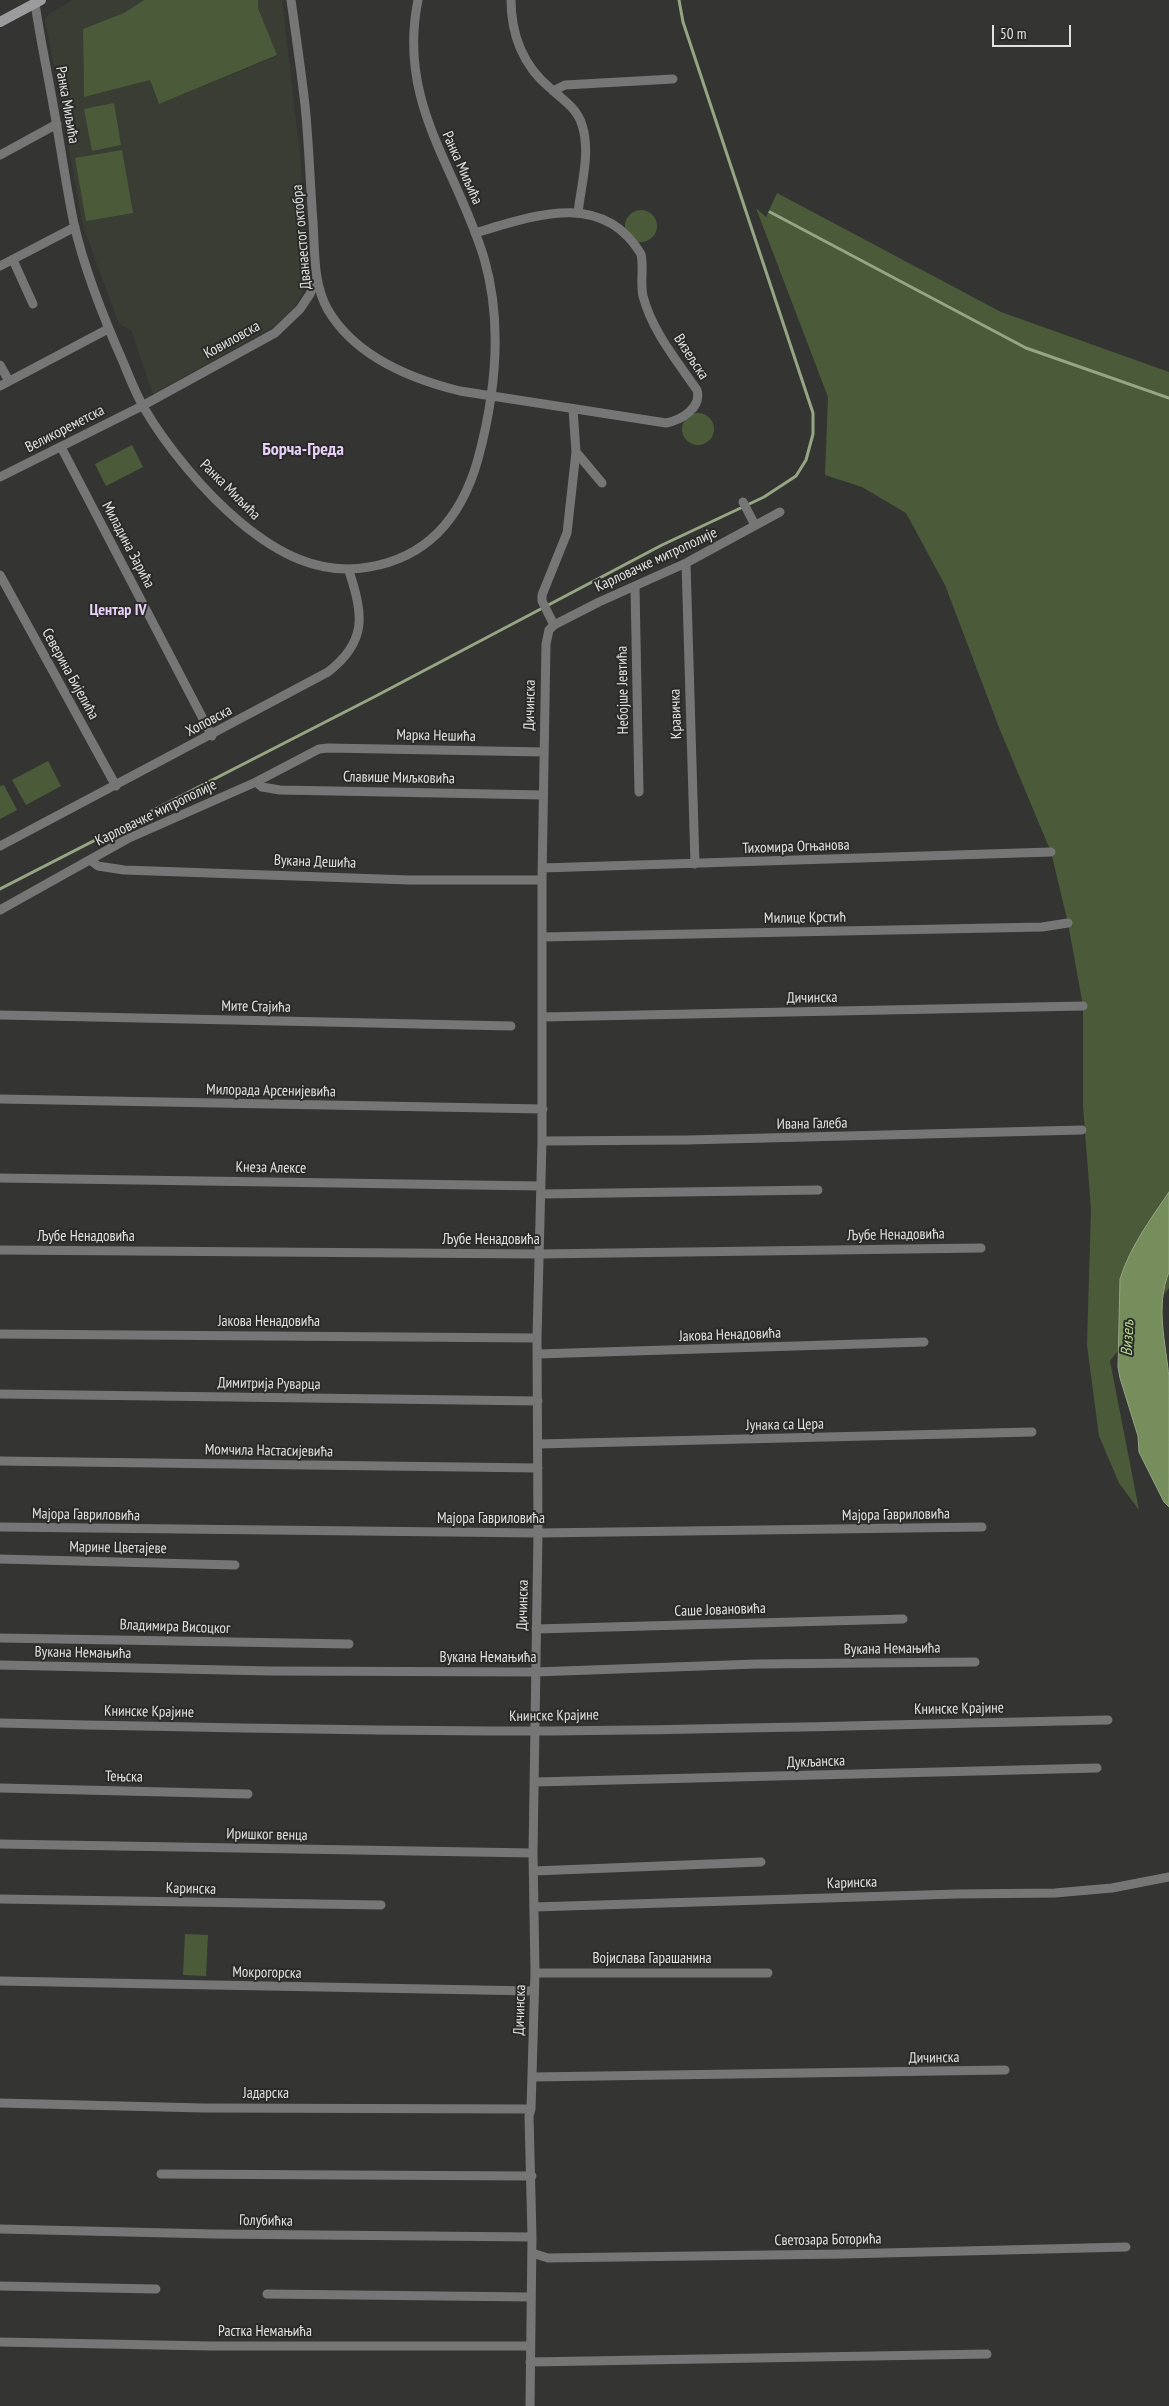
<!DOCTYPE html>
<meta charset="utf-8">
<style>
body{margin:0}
#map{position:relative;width:1169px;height:2406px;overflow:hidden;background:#343532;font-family:"PT Sans Narrow",sans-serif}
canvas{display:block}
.scale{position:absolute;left:992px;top:25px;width:79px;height:22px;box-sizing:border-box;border:2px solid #e1e2e0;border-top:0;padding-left:6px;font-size:15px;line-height:18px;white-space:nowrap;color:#e1e2e0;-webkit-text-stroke:4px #2a2b28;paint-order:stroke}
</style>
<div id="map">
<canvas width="1169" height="2406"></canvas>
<div class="scale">50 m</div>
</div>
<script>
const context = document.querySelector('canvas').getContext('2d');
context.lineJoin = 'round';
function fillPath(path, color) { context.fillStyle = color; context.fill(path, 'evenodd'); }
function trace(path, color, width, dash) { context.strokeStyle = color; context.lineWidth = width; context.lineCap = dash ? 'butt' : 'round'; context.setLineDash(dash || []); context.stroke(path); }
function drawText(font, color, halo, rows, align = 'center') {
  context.font = font + ' "PT Sans Narrow",sans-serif'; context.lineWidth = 4; context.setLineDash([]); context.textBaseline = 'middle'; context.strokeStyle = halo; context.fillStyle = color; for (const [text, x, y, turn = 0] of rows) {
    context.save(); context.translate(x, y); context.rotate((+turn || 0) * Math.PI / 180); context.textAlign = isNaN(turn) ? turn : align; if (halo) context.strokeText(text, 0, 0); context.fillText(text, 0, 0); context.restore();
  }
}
const built = new Path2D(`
 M73,0H144L124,13L83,29L84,97L150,80L159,104L277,56L258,8V0H282L300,154L309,282L295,306L276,325L153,394L131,330L119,324L83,226L45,19L49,14Z`);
const green = new Path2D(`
 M144,0H258V8L277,55L159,104L150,80L84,97L83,29L124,13Z
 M114,103L121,145L92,151L84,109Z
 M122,150L133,213L86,221L75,158Z
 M777,193L1001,312L1169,372V416L1160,413L1169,416V1288L1110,1361L1139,1510L1119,1483L1099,1436L1087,1345L1091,1209L1083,1106V1006L1068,923L1051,852L1000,730L945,585L906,513L862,487L825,475L828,397L756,208L766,217Z
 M625 226a16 16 0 1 1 32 0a16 16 0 1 1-32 0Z
 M682 429a16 16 0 1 1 32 0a16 16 0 1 1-32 0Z
 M132,445L143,467L106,486L95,464Z
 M48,761L61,786L26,805L12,780Z
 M4,785L17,810L0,819V786Z
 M185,1934L208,1935L206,1976L183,1975Z`);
const water = new Path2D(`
 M1169,1192V1272C1155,1306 1166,1344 1169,1378C1169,1419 1169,1466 1169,1507L1164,1502L1139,1452L1138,1436L1120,1378L1118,1367L1120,1279C1130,1247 1150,1220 1169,1192Z`);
const stream = new Path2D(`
 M770,212L1026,348L1169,398
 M0,889L374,697L662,545L764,497L796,476L806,460L813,434V413L683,22L679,0`);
const street = new Path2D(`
 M291,0C296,35 301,70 305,105C309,144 310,183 313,222C315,252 313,284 328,310C355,356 411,379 460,391L666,423C681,420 702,408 697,390C677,361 652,331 643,296C640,282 644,268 641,254C602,189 533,216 475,233
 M511,0C511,34 523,66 550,88C562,99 577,108 582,125C591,152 581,185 578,213
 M35,3C40,39 48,74 54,110C61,148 66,186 74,224C85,272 104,319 124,364C130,379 136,394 144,408C167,447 204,492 240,522C277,553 319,576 369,567C429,557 462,516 478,459C495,396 503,323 484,258C456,166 397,103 418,0
 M553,91L565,85L673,79
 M0,155L57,124
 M13,260L33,304
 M0,266L75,227
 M0,365L9,381
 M0,386L108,329
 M573,409L576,452L602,483
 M61,447L212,736
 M0,477L142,406L275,333L300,309L310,294L316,280
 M743,502L755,525
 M686,563L695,864
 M0,575L116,786
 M635,587L639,792
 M554,625L542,601V595L567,533L576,452
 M256,782L262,787L280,790L543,795
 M0,846L328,672C368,641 363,614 349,571
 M90,860L98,866L124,870L409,880H542
 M542,868L1051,852
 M0,910L127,839L256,782L319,749L328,748L544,752
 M542,937L1042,927L1068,923
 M0,1015L511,1026
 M542,1017L1083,1006
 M0,1099L543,1109
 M542,1141L687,1140L1082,1130
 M0,1178L541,1186
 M541,1194L818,1190
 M0,1250L539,1254L981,1248
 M0,1334L537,1338
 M537,1354L924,1342
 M0,1394L538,1401
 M538,1444L1032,1432
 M0,1461L538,1468
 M0,1527L538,1533L982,1527
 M0,1559L235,1565
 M536,1629L903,1619
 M0,1638L349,1644
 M0,1665L270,1671L535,1672L756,1664L975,1662
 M0,1723C178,1727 356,1731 535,1731C726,1730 917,1724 1108,1720
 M535,1782L1097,1768
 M0,1788L248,1794
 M0,1844L533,1853
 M534,1871L761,1862
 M0,1899L381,1905
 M534,1907L957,1894L1055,1893L1112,1888L1169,1877
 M535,1973H768
 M0,1981L534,1991
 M532,2077L1005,2070
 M0,2103L203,2108L531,2109
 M161,2174L532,2176
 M0,2229L213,2234L532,2237
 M532,2253L548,2258L843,2254L1126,2247
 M0,2286L156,2289
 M267,2294L531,2297
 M0,2342L210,2346H530
 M530,2362L987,2354
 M530,2406L532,2237L529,2116L531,2109L535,1973L533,1853L538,1533L537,1338L542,1141V880L546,644L549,630L554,625L599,602L686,563L780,512`);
const secondary = new Path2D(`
 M0,22L41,0`);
const streetNames = [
 ["Ранка Миљића",67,105,80],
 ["Ранка Миљића",462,168,66],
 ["Дванаестог октобра",302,237,-95],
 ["Ковиловска",232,340,-29],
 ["Визељска",691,357,57],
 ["Великореметска",65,429,-27],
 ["Ранка Миљића",230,490,45],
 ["Миладина Зарића",128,545,62],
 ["Карловачке митрополије",656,560,-25],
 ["Северина Бијелића",70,674,61],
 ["Небојше Јевтића",623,690,-91],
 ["Дичинска",530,705,-89],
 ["Кравичка",676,714,-92],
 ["Хоповска",209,721,-28],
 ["Марка Нешића",436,736,1],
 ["Славише Миљковића",399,778,1],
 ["Карловачке митрополије",156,813,-26],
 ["Тихомира Огњанова",796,847,-2],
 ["Вукана Дешића",315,862,2],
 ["Милице Крстић",805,918,-1],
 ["Дичинска",812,998,-1],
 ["Мите Стајића",256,1007,1],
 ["Милорада Арсенијевића",271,1091,1],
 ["Ивана Галеба",812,1124,-1],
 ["Кнеза Алексе",271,1168,1],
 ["Љубе Ненадовића",896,1235,-1],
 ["Љубе Ненадовића",86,1237],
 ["Љубе Ненадовића",491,1240],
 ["Јакова Ненадовића",269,1322],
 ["Јакова Ненадовића",730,1335,-2],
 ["Димитрија Руварца",269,1384,1],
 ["Јунака са Цера",785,1425,-1],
 ["Момчила Настасијевића",269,1451,1],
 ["Мајора Гавриловића",86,1515,1],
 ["Мајора Гавриловића",896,1515,-1],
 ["Мајора Гавриловића",491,1519],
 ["Марине Цветајеве",118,1548,1],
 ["Дичинска",523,1605,-89],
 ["Саше Јовановића",720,1610,-2],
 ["Владимира Висоцког",175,1627,2],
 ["Вукана Немањића",892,1649,-1],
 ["Вукана Немањића",83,1653,1],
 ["Вукана Немањића",488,1658],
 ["Книнске Крајине",959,1709,-1],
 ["Книнске Крајине",149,1712,1],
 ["Книнске Крајине",554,1716,-1],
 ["Дукљанска",816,1762,-2],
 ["Тењска",124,1777,1],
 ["Иришког венца",267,1835,1],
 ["Каринска",852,1883,-2],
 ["Каринска",191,1889,1],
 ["Војислава Гарашанина",652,1959],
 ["Мокрогорска",267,1973,1],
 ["Дичинска",520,2010,-88],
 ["Дичинска",934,2058,-1],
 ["Јадарска",266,2094],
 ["Голубићка",266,2221,1],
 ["Светозара Боторића",828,2240,-1],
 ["Растка Немањића",265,2332]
];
const neighbourhoodNames = [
 ["Центар IV",118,610]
];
const waterNames = [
 ["Визељ",1128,1338,-87]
];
const quarterNames = [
 ["Борча-Греда",303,450]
];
fillPath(built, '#393d34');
fillPath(green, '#4b5b39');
fillPath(water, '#768d5c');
trace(water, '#96a684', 1);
trace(stream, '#96a684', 3);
trace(street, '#777677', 9);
trace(secondary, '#9c9b9d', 10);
drawText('15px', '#e1e2e0', '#2a2b28', streetNames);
drawText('bold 16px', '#e7cff7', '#2a2b28', neighbourhoodNames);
drawText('italic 16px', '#b6d98f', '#2a2b28', waterNames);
drawText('bold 18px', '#e7cff7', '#2a2b28', quarterNames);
</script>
